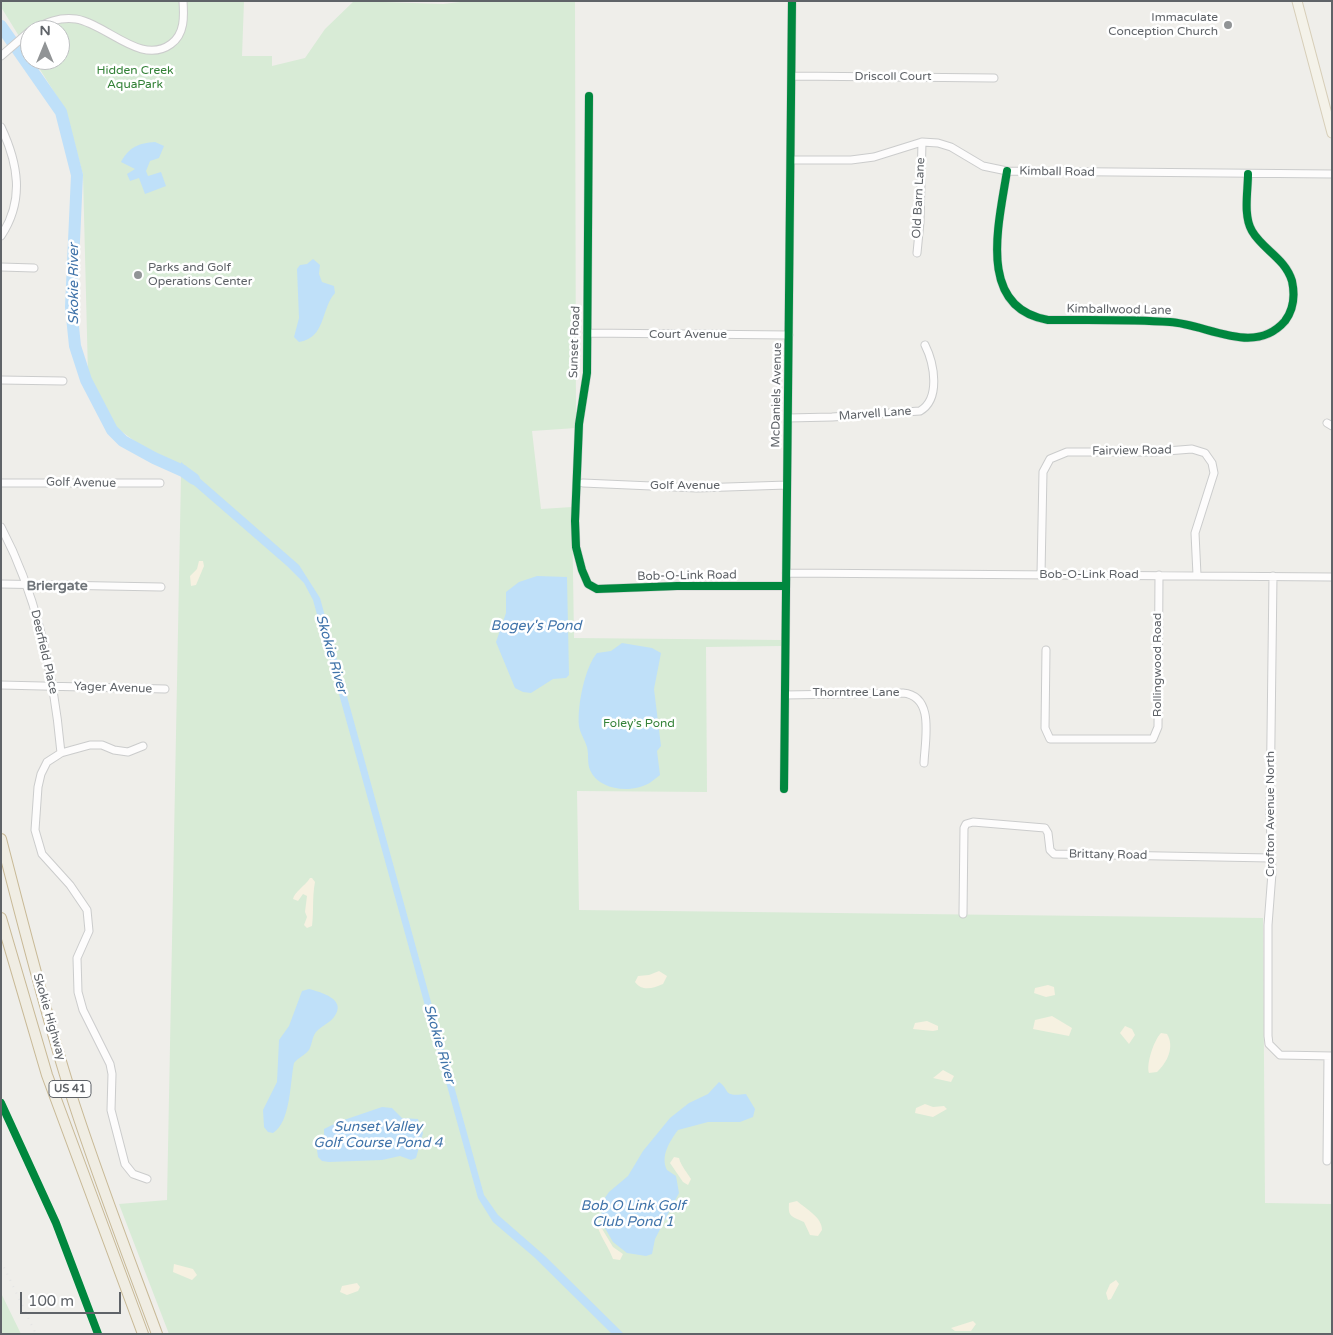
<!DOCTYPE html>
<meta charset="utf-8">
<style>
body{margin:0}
#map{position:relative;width:1333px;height:1335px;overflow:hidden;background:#efeeea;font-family:"Varela Round",sans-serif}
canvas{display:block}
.frame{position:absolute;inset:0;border:2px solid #5f6368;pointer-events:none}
.north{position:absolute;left:20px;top:20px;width:50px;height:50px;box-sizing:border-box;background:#fff;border:1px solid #bfc1c3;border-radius:50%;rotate:0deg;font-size:14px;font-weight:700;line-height:20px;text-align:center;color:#5f6368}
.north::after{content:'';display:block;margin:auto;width:18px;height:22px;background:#919496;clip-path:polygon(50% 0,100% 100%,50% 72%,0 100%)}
.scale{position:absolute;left:20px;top:1292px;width:101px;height:22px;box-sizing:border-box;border:2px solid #5f6368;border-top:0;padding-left:6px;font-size:15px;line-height:18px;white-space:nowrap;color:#5f6368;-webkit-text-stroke:4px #fff;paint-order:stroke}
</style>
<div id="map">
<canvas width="1333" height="1335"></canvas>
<div class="frame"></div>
<div class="north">N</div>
<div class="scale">100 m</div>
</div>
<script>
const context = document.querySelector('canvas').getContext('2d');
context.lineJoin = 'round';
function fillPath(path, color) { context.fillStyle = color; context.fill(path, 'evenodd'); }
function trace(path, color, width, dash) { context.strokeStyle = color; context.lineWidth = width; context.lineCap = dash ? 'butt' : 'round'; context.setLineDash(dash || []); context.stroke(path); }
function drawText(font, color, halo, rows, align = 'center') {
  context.font = font + ' "Varela Round",sans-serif'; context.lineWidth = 5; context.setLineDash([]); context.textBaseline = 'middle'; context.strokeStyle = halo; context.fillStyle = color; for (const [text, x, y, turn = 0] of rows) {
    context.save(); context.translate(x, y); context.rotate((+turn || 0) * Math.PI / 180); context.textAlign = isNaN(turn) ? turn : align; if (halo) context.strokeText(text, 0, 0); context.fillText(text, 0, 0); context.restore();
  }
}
const green = new Path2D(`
 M1,1H244L242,56H272V66L305,58L325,29L354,1L443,4L469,1H575L576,428L532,431L541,509L572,507L574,638L782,640L781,646L706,647L707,792L577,791L579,910L1263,918L1265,1203L1332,1204V1334H169L119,1204L167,1200L181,475L114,426L88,375L83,175L66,111L34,60H60V30H30V54L1,7Z
 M1,1293L21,1334H1Z`);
const sand = new Path2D(`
 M199,561H203L204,566L196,585L191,586L190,576L197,569Z
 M310,878H312L315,882C312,898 314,910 312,926L307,928L304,925L307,917L305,912L307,896L303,894L298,901L293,899C294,892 305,886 310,878Z
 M659,971L667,976L663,984C654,988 642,992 635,982L638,976L649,975Z
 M1048,985L1054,987L1055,995L1046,997L1034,993L1035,988Z
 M1052,1016L1072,1028L1069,1036L1033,1029L1035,1020Z
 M927,1021L938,1026V1030L933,1031L913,1029L915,1023Z
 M1125,1026L1132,1029L1135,1035L1129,1044L1120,1033Z
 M1161,1033L1167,1034C1175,1047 1167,1063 1157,1072L1149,1073C1146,1064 1154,1040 1161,1033Z
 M943,1070L954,1076L951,1082L933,1078Z
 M925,1104L933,1107L944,1106L947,1109L933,1117L915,1113L916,1108Z
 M674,1157L679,1158C681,1166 687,1172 691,1179L688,1185L683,1182L670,1163Z
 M797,1201C806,1209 822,1217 822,1230L818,1236L810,1235L804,1222C791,1216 788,1217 789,1203Z
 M601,1227L613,1247L623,1254L620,1260L613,1259C609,1248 602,1239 598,1228Z
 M174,1264L193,1269L197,1275L192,1280L173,1272Z
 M1116,1280L1119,1284L1111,1299L1108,1300L1106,1293L1110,1284Z
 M357,1283L360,1287L358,1291L347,1295L340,1292L342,1286Z
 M973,1321L976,1324L971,1331H955L951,1328Z`);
const water = new Path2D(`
 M155,142L164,146L159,158L150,161L146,171L148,176L161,172L166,186L145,194L139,178L130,181L127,174L135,169L121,162C129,147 139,143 155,142Z
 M313,259L320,265L319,274L322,282L334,286L335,293C321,308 326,338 299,342L294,337L299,318L297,269L300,265L307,264Z
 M181,462L299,565L320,598L484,1195L498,1215L545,1256L624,1334H612L534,1257L493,1222L478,1198L313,600L304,583L287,566L181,474Z
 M537,576L567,577L569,675L566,678L553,679L531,693L523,692L515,688L496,642L506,613V592L519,582Z
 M622,643L652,648L661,653L654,689L661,746L657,751L660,775C657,777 654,780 651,782C633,794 599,791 590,770C587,763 589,755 587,747C585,740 580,733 579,726C577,706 585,667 597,653L611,651Z
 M309,989C320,992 348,999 334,1017C330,1023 321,1026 316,1032C312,1037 312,1045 309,1050C305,1055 298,1058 294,1063C290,1081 291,1122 273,1133L268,1132L264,1127L263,1110L277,1082L279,1040L289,1026L302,991Z
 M719,1082C731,1090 721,1097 746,1094L755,1109L753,1117L740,1122H708L678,1130C670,1141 660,1156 667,1170L676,1176L679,1193L655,1239L652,1254L646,1256L627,1253L613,1242L601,1221L602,1202L609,1192L628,1176L643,1151L670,1118L689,1103L708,1094Z
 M382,1107L392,1108L402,1118L418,1119L423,1133L416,1158L411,1160L400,1156L382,1160L329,1162L322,1161L318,1157L317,1150L324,1144V1129L338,1122Z`);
const river = new Path2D(`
 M1,26L61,112L77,175L71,307L75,346L86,380L112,430L123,441L154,458L183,471L194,479`);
const minor = new Path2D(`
 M32,30C47,22 59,17 76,19C107,24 141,66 171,44C185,34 184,16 183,1
 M1,56L30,31
 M792,76L994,78
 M589,96L587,373L579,424L575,521L576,547L582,570L588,584L597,589L677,586H786
 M1,127C18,163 25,200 1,236
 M791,160H851L874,157L922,142L938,143L951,147L983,166L1007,171L1332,174
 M1007,171C999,223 976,308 1048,320C1088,320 1129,319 1170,322C1207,324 1254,357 1285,321C1294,309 1295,295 1292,281C1285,258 1263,250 1252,231C1243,216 1248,191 1248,174
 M917,253L920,222L922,142
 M1,267L34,268
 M587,333L789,335
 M1,380L63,381
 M788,418L832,417L920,411C941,399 934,363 925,345
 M1327,423L1332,426
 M1,483H160
 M583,483L697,488L787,485
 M1,527C38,597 54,675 61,753
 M786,573L1332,577
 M1041,574L1043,472L1050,459L1067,452H1154L1192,449L1205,453L1212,463L1214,473L1195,533L1197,575
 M1273,576L1270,814L1272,873L1268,925V1036L1269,1044L1280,1055L1332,1056
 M1,584L161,587
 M1046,650L1045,728L1050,739H1153L1158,727L1159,575
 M1,685L165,689
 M785,695L903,693C935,696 925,739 924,763
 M143,746L128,752L114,750L102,745H90L61,753L47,762L41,774L38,787L35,830L42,854L70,885L87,910L89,931L77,958L78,992L83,1010L110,1064L112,1074L111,1110L125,1164L133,1174L147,1179
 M784,789L792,1
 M963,914L964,828L966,824L973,822L1045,828L1048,833L1050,850L1054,854L1271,858
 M1327,1161L1328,1056`);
const major = new Path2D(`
 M1297,1L1332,133`);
const highway = new Path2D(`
 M1,839C23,924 44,1008 70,1091C96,1173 127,1253 157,1334
 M1,918L47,1075L143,1334`);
const rail = new Path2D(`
 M1,1261L36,1334`);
const cycleway = new Path2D(`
 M589,96L587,373L579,424L575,521L576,547L582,570L588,584L597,589L677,586H786
 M1007,171C999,223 976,308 1048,320C1088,320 1129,319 1170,322C1207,324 1254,357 1285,321C1294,309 1295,295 1292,281C1285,258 1263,250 1252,231C1243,216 1248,191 1248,174
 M784,789L792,1
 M1,1103L56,1223L98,1334`);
const markers = [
 [1228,25,5,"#919496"],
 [138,275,5,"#919496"]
];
const shields = [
 [70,1089,42]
];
const shieldNames = [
 ["US 41",70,1089]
];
const poiNames = [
 ["Immaculate",1218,18],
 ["Conception Church",1218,32],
 ["Parks and Golf",148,268,"left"],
 ["Operations Center",148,282,"left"]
];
const parkNames = [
 ["Hidden Creek",135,71],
 ["AquaPark",135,85],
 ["Foley’s Pond",639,724]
];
const streetNames = [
 ["Driscoll Court",893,77],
 ["Kimball Road",1057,172,1],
 ["Old Barn Lane",919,198,-87],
 ["Kimballwood Lane",1119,310,1],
 ["Court Avenue",688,335],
 ["Sunset Road",575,342,-88],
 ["McDaniels Avenue",777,395,-89],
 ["Marvell Lane",875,414,-4],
 ["Fairview Road",1132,451,-1],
 ["Golf Avenue",81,483,1],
 ["Golf Avenue",685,486],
 ["Bob-O-Link Road",1089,575],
 ["Bob-O-Link Road",687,576,-1],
 ["Deerfield Place",44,652,77],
 ["Rollingwood Road",1158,665,-90],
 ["Yager Avenue",113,688,2],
 ["Thorntree Lane",856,693],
 ["Crofton Avenue North",1271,814,-90],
 ["Brittany Road",1108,855,1],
 ["Skokie Highway",49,1017,74]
];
const waterNames = [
 ["Skokie River",74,284,-90],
 ["Bogey's Pond",536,626],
 ["Skokie River",331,654,74],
 ["Skokie River",439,1044,74],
 ["Sunset Valley",378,1127],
 ["Golf Course Pond 4",378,1143],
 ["Bob O Link Golf",633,1206],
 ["Club Pond 1",633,1222]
];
const neighbourhoodNames = [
 ["Briergate",57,586]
];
fillPath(green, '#d8ebd6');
fillPath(sand, '#f6f1e1');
fillPath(water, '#bfe0f9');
trace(river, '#bfe0f9', 12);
trace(minor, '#cbcccc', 9);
trace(major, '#d7ceb8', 11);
trace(highway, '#c8b996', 12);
trace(minor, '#fdfcfc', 7);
trace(major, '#f4f2e9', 9);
trace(highway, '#f0ede3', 10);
trace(rail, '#e4e4e4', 2, [1, 6]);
trace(cycleway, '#00873e', 8);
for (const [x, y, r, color] of markers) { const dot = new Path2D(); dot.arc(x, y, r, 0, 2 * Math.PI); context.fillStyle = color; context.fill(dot); trace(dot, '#fff', 2); }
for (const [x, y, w] of shields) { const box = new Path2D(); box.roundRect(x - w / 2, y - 8.5, w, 17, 4); context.fillStyle = '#fff'; context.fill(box); trace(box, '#5f6368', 1); }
drawText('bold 11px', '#5f6368', null, shieldNames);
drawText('12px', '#5f6368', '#fff', poiNames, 'right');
drawText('12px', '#348238', '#fff', parkNames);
drawText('12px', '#5f6368', '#fff', streetNames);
drawText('italic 14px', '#4174aa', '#fff', waterNames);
drawText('bold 14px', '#70757a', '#fff', neighbourhoodNames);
</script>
